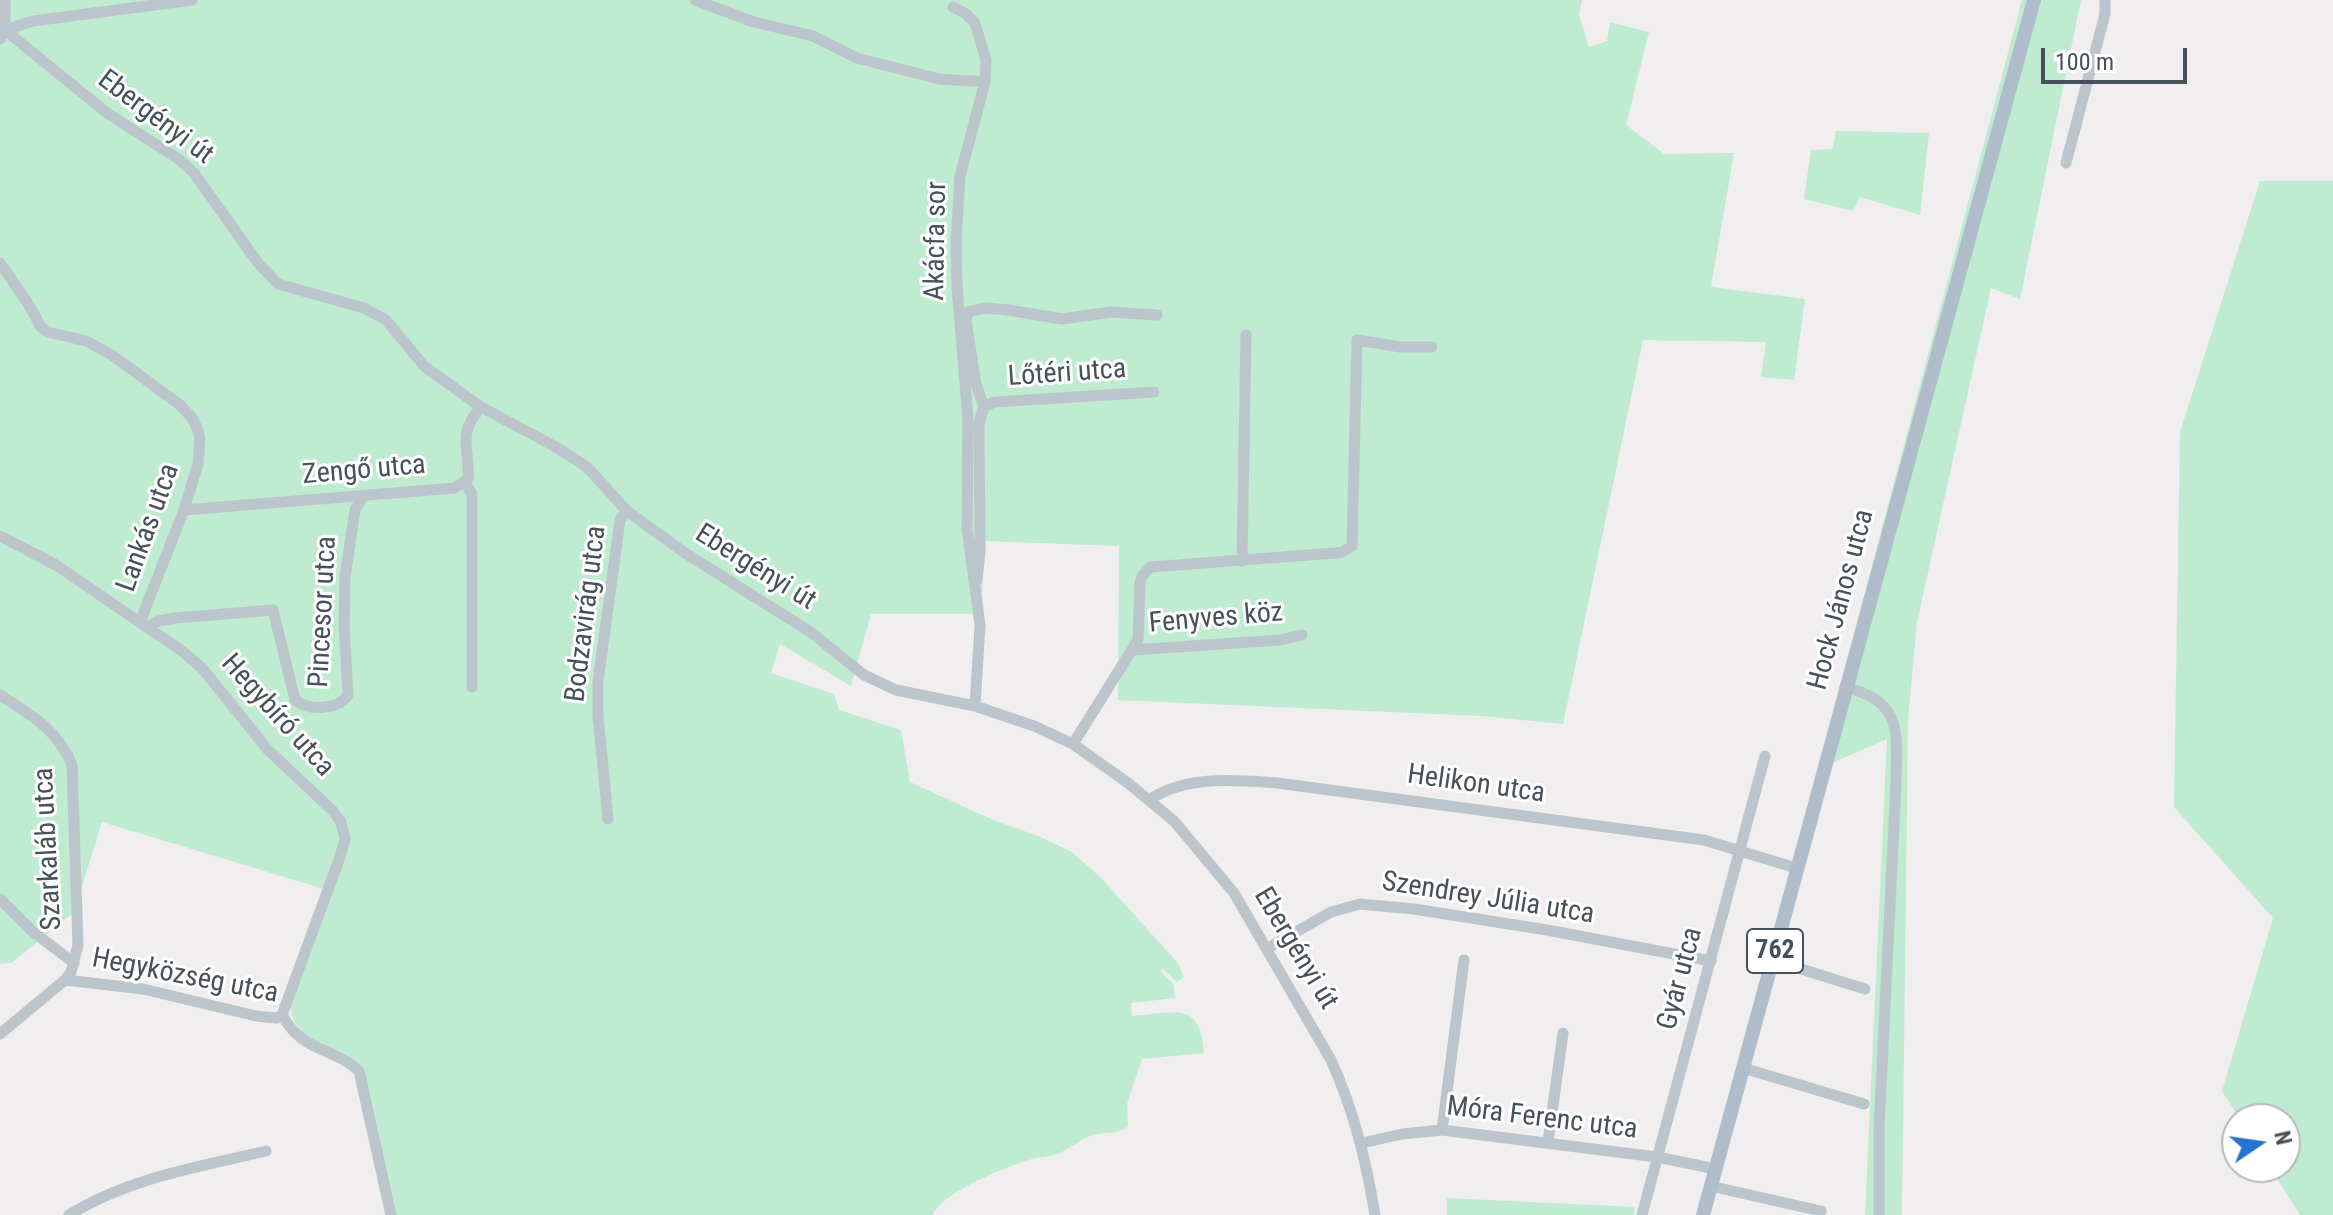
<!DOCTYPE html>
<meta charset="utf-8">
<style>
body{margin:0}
#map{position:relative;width:2333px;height:1215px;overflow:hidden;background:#f0eeee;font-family:"Roboto Condensed",sans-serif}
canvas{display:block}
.north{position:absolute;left:2221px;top:1103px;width:80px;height:80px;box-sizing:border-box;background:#fff;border:2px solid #b5b9bd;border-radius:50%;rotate:77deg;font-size:22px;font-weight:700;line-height:32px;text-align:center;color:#47515a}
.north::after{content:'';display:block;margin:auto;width:28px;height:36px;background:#2771d2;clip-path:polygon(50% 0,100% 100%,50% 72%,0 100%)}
.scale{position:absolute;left:2041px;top:48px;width:146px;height:36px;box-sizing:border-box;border:4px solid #47515a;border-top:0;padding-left:10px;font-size:24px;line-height:28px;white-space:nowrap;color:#47515a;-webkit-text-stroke:6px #fff;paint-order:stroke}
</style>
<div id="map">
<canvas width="2333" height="1215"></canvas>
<div class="north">N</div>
<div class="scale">100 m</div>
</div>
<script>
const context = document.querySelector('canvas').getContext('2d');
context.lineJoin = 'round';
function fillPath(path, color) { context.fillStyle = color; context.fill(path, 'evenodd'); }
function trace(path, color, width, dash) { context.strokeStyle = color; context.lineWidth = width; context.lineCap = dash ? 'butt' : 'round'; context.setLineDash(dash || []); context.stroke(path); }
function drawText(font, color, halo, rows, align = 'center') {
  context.font = font + ' "Roboto Condensed",sans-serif'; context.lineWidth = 6; context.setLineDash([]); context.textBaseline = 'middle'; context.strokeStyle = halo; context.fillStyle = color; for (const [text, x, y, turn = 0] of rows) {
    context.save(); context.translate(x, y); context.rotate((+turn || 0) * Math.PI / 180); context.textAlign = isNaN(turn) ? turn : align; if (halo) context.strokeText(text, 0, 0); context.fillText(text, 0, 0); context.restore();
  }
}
const green = new Path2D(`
 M0,0H1582L1579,15L1589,47L1607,41L1610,22L1649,32L1626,125L1664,154L1734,153L1711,287L1805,299L1794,380L1761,377L1766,342L1643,340L1563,724L1482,716L1118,700L1119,546L983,541L982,614H871L851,686L780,644L771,673L834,694L839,710L901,730L910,782L993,820L1041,837L1072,852L1101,878L1177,962L1184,977L1177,982L1163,969L1160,971L1173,983L1175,998L1131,1003L1132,1016C1173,1014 1200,998 1204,1053L1142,1059L1127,1104L1128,1126C1118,1136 1106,1131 1093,1135C1079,1139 1068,1151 1054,1155C1048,1157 1041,1157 1035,1158C1012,1164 940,1193 933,1215H394L360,1064C333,1050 290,1038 290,1003L331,891L102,822L74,912L11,963L0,964Z
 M2022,0H2081L2020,299L1991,288L1917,622L1908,719L1902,1215H1865L1887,739L1818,769Z
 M1836,131L1929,133L1920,215L1860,197L1853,211L1804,199L1811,150L1833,149Z
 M2260,181H2333V1215H2300L2270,1167H2285V1119H2240L2222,1091L2273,918L2174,807L2180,432Z
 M1447,1198L1634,1207V1215H1447Z`);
const minor = new Path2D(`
 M695,0L754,22L813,36L857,58L939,79L985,82
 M953,7L966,14L975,23L986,60L985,82L960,176L956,241L957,287L968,419L967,528L980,625L975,706
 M0,26L107,113L180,160L194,173L258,263L278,284L364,308L386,320L425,367L481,407L554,446L586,466L627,511L685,553L812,633L864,675L896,690L975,706L1034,726L1073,744L1128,783L1174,821L1234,893L1331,1060C1354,1111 1366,1160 1375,1215
 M5,30L33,21L192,0
 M0,39L5,30V0
 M2066,163L2105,14V0
 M0,263L29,305L41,327L48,332L86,341L112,355L180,405L192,418L197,428L200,438L198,464L184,510L140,622
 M984,407L994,402L1154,392
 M465,483L472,494V687
 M184,510L455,488L468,479C470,444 456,437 481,407
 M0,536L56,565L182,651L202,668L268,750L332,810L341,822L345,839L340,857L282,1015
 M1242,561L1246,335
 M977,580L980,552L979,423L984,407L976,384L966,320L968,312L985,308L1008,310L1062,319L1111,312L1157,315
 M148,627L159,621L175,618L273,610L295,700C308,711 339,710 348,695L344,625L345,577L355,510L363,496
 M1133,650L1280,640L1302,635
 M1845,687C1905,702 1896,734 1896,784L1879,1128V1215
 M0,695C30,714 58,730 72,765L78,945L71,972L65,980
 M1073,744L1138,640L1140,583L1142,576L1151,567L1335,553L1343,552L1352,546L1357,340L1400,347H1432
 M1149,800C1186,775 1234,780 1277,783L1704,840L1796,868
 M608,819L598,716V682L620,520L627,511
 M0,899L32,931L74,963
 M1268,948L1331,912L1360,904L1414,909L1547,930L1711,961
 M1772,960L1865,989
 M0,1034L65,980L143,989L256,1016L277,1018L282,1015C304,1054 332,1046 359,1071L391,1215
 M1743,1068L1864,1104
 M1442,1130L1464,960
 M1548,1142L1563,1033
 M1362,1143L1402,1134L1442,1130L1657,1157L1716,1169
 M1710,1186L1821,1211
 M69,1215C128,1178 199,1167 266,1151
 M1642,1215L1765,756`);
const major = new Path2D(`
 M1703,1215L2034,0`);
const shields = [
 [1775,951,56]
];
const shieldNames = [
 ["762",1775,951]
];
const streetNames = [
 ["Ebergényi út",155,118,37],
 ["Akácfa sor",937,241,-89],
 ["Lőtéri utca",1067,374,-4],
 ["Zengő utca",364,471,-5],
 ["Lankás utca",149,528,-70],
 ["Ebergényi út",755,568,32],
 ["Hock János utca",1842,600,-75],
 ["Pincesor utca",324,612,-87],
 ["Bodzavirág utca",587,614,-83],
 ["Fenyves köz",1216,619,-5],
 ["Hegybíró utca",277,716,48],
 ["Helikon utca",1476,785,8],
 ["Szarkaláb utca",49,849,-93],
 ["Szendrey Júlia utca",1488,899,9],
 ["Ebergényi út",1295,949,59],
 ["Hegyközség utca",185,977,11],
 ["Gyár utca",1681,979,-75],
 ["Móra Ferenc utca",1542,1119,7]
];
fillPath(green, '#bfebd0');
trace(minor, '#bdc5cc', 11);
trace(major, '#afbdcb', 14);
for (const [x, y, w] of shields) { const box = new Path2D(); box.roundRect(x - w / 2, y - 22, w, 44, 6); context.fillStyle = '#fff'; context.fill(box); trace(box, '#47515a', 2); }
drawText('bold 26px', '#47515a', null, shieldNames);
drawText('28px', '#47515a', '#fff', streetNames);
</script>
